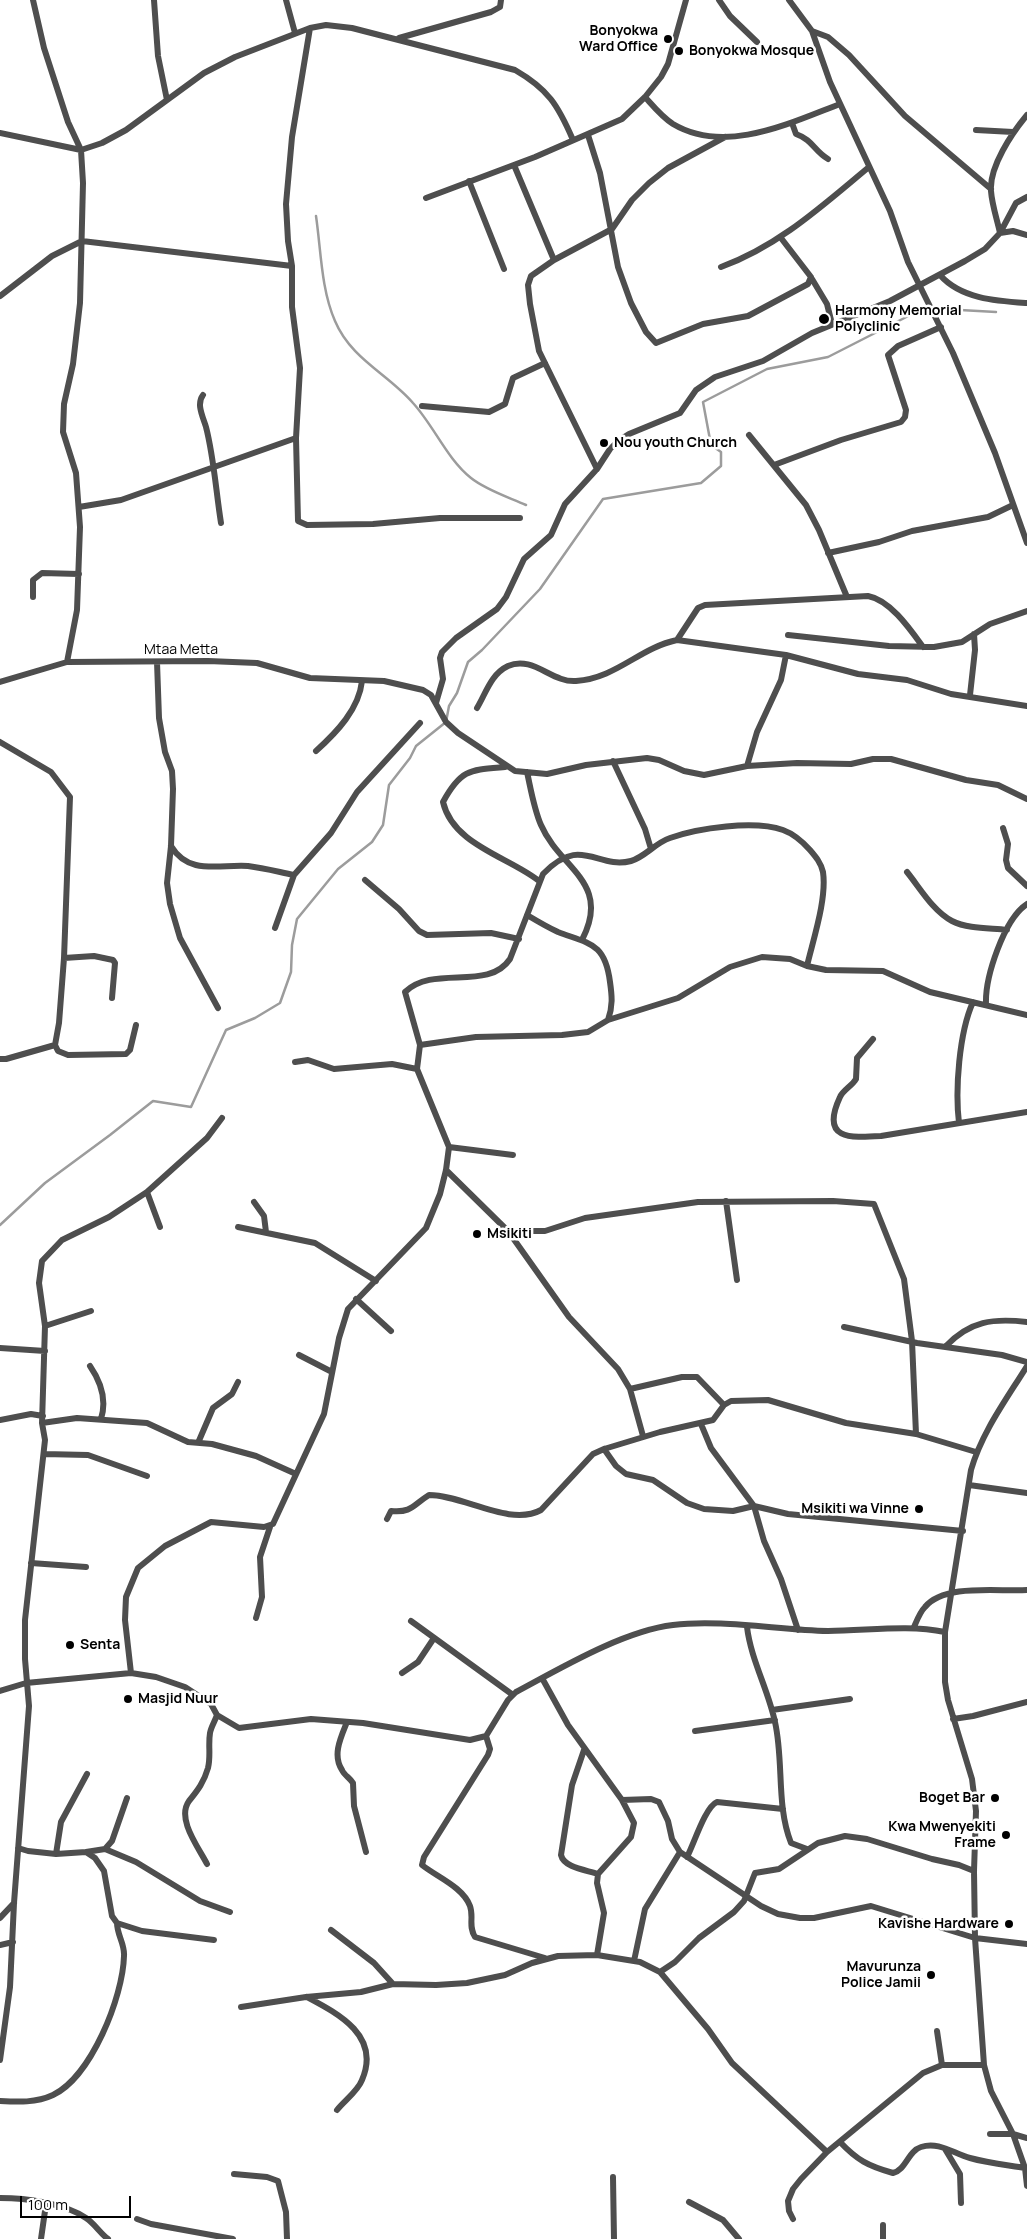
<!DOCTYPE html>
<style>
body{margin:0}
#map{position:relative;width:1027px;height:2239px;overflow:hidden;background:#fff;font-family:Manrope,sans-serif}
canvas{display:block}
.scale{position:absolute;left:20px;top:2196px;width:111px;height:22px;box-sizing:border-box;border:2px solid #000;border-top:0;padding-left:6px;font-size:15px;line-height:18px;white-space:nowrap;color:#000;-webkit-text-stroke:4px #fff;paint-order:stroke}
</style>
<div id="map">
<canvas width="1027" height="2239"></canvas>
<div class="scale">100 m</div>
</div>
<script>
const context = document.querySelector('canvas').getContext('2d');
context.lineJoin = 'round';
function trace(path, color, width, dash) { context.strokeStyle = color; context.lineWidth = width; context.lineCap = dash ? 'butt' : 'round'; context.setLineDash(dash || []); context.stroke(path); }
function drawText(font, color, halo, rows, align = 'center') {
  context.font = font + ' Manrope,sans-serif'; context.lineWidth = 5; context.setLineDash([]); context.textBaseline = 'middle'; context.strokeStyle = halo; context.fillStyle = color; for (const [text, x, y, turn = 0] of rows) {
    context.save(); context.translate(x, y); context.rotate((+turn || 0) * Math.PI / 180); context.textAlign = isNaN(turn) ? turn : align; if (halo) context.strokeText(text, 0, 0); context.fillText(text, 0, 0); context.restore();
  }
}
const stream = new Path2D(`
 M316,216C321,250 321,289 335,321C351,359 388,374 413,403C434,426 447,459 471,478C486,490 508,497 526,505
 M0,1225L45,1183L110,1135L153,1101L191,1107L226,1030L255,1018L280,1003L291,972L292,945L297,919L338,869L372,842L383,825L389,785L410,758L416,746L446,722L449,706L457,693L468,662L482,650L540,589L603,499L701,483L721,466V452L711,445L703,402L767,369L828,357L924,308L996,312`);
const street = new Path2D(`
 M33,0L44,48L68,122L81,150L83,183L80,303L73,364L64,404L63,432L76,473L80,527L77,610L67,662
 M154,0L158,56L167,100
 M286,0L295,33
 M719,0L730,16L757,42
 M789,0L812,31L830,82L890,211L908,262L953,353L995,453L1027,543
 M310,28L292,137L286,204L288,241L292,266V307L300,368L296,438L298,521L307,525L373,524L440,518H520
 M812,31L828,37L849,55L905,116L991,189
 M399,38L491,12L500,7L501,0
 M645,97C654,107 662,117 673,124C725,155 790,123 840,104
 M792,123L796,134C813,140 814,151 828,159
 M976,130L1013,132
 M0,133L81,150L102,143L126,130L204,73L235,57L310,28L326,25L352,28L515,70C548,89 558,105 573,140
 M588,135L600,173L618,267L631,303L646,332L656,343L703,324L748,316L808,284L811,277L781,238
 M514,165L554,260
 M469,181L504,269
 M426,198L535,157L622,119L645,97L661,77L668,64L686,0
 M1000,233L1016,203L1027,197
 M1000,233L1013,231L1027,235
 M721,267C779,246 823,205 869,167
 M940,275C961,299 997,301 1027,303
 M812,279L827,304L832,324
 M0,296L52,256L82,241L292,266
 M203,395C196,404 203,417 206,427C214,458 216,492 221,523
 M422,406L489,412L505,404L513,378L545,363
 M749,435L806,505L819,530L847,597
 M774,465L841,440L901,422L905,417L906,410L888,355L898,346L941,327
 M597,469L610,449L618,441L629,434L680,413L696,390L715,377L763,361L812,333L890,301L965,261L985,249L1000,233C997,219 992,205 991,191C989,167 1012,133 1027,115
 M79,507L121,500L296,438
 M828,553L879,542L912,531L988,517L1013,505
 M33,597V580L42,573L79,574
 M788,635L889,646L934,647L962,642L990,624L1027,611
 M677,640L698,608L705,605L868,596C890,600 910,629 923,647
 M157,662L159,718L165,752L172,771L173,789L171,846L167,883L170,904L180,938L218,1008
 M0,682L67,662L208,661L257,663L310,678L384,681L423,690L431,695L446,722L458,733L515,771L547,774L586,765L647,758L659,760L684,771L704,775L747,766L797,763L851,764L873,759H891L966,780L998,785L1027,799
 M970,695L975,650L974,634
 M436,703L443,679L440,658L442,652L456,638L497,609L506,597L524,559L551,535L565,504L597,469L539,351L530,304L528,285L531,276L554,260L612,229L632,200L649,183L668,168L725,137
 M477,708C486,693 491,674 508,666C533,655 552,683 576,681C617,678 639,648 677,640L786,655L858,674L907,680L951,694L1027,706
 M0,742L51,772L70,797L64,958L59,1023L55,1045
 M316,751C337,732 359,709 362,681
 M613,761L645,829L651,849
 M747,766L757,732L781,680L786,655
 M505,767C470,770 461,769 443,802C453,845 509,857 539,881
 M527,772C531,790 534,809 541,825C560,869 612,882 582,940
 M1003,828L1008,844L1006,860L1008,868L1027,886
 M171,846C189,876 220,864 248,866C264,868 279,872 294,875
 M907,872C920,888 933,911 952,921C968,929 989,928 1007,930
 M365,880L399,909L419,931L427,935L491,933L519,939
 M527,915C537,921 547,927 558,932C590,944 605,943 610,982C612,996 613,1006 608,1020
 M275,928L294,875L331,833L357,792L420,723
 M64,958L94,956L113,960L115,963L112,998
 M986,1004C985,977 1004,919 1027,904
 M873,1039L857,1058L856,1079C852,1086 843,1090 840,1097C820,1140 850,1138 881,1136L1027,1112
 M420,1045L405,992C434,964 488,992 510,959L543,874C581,834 597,870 631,861C645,857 655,843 670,838C698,828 754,820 783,830C794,834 802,841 810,850C816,857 821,863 823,872C827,899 813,940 807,966
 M0,1059H6L55,1045L58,1051L68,1055L126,1054L130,1050L136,1025
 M295,1062L308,1060L334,1069L392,1064L417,1069
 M959,1123C955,1090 959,1033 973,1002
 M449,1147L513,1155
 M446,1170L508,1231L569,1317L618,1369L630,1389L643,1436
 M147,1192L160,1227
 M726,1201L737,1280
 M254,1202L264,1216L266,1232
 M238,1227L315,1243L376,1281
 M508,1231H545L585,1218L698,1202L833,1201L874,1204L904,1279L912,1341L916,1434
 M356,1299L391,1331
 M45,1326L91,1311
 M844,1327L917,1343L1002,1355L1027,1362
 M946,1346C970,1321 993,1318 1027,1322
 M0,1348L45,1351
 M299,1355L332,1372
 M90,1366C101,1382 107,1400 101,1419
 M1027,1366C1006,1400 982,1432 971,1470L945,1632V1682L948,1700L972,1779L976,1811L974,1871L975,1938L984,2065L991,2091L1013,2134L1025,2168L1027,2186
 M630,1389L682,1377H697L724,1405
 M0,1420L31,1414L43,1416
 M42,1423L77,1418L147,1423L188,1442L212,1444L256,1456L296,1474
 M701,1424L711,1448L754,1506L764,1541L781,1579L798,1630
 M198,1443L213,1408L232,1394L238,1382
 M604,1449L616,1466L626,1474L653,1480L687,1503L704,1509L733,1511L754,1506L788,1514L963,1531
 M44,1454L88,1455L147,1476
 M969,1485L1027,1493
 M387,1519L391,1511C412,1513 413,1505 429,1495C463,1495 510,1527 541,1510L593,1454L604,1449L660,1432L713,1420L724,1405L731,1401L768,1400L846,1423L916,1434L976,1452
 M31,1563L86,1567
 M256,1618L262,1597L260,1557L270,1527
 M411,1621L513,1695
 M747,1627C751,1660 768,1689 775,1722C784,1762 776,1805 791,1843L807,1849
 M914,1627C917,1620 920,1612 925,1607C945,1583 999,1592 1027,1590
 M131,1673L125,1620L126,1597L138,1568L165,1546L211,1522L264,1527L273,1524L324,1414L339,1338L348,1309L426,1228L440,1194L446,1170L449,1147L417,1069L420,1045L476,1037L562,1035L588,1032L608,1020L678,998L730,967L762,957L790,959L807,966L826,970L883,971L930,992L1027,1015
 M402,1673L418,1662L434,1638
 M542,1678L568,1725L622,1800L634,1823L631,1837L598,1874L597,1883L604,1913L597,1955
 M0,1691L26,1683L131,1673L156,1677L185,1687L211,1704L217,1715L239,1728L311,1719L363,1723L470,1740L486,1736L508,1700L516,1692C561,1668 623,1631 673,1625C720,1619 779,1630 828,1631C867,1631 907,1624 945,1632
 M772,1710L850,1699
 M953,1719L973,1716L1027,1702
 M347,1722C341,1737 332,1755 342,1770C344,1775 350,1778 353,1783L354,1806L366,1852
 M695,1731L775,1720
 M486,1736L490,1749L488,1755L424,1857L422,1865C437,1877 463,1887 470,1906C474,1917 468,1926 475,1937L545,1958
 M584,1750L572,1785L561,1855C564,1868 587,1870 598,1874
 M622,1800L651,1799L659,1802L668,1821L672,1839L680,1852L761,1906L778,1914L800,1918H814L871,1906L975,1938L1027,1944
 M18,1848L28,1851L56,1854L86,1852L95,1858L104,1871L112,1916L117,1923L142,1931L214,1940
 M105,1849L136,1862L200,1901L230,1912
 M86,1852L105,1849L112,1841L127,1798
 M56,1854L61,1822L87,1774
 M687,1857C694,1844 705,1807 717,1802L783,1809
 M207,1864C199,1848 176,1819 189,1801C198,1790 204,1782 208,1768C211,1756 208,1745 210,1733C211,1727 215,1721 217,1715
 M0,1918L14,1903
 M331,1930L374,1963L393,1984
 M0,1945L13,1942
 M634,1961L645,1909L680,1852
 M660,1972L675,1962L699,1938L734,1912L744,1901L755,1873L779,1869L818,1843L845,1836L867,1839L932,1859L959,1865L974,1871
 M307,1997C339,2014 381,2036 362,2080C358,2091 344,2101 337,2110
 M241,2007L306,1997L361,1992L393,1984L436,1985L467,1983L505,1975L532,1963L558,1956L597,1955L640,1962L660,1972L708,2029L732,2063L827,2152
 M937,2031L942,2065
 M0,2060L10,1987L14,1903L29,1706L25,1659V1620L45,1440L42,1423L45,1326L39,1283L42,1261L62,1240L109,1217L147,1192L207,1138L222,1118
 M0,2101C18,2102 36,2103 53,2095C91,2077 123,1997 124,1956C125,1944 117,1935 117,1923
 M990,2134H1013L1027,2138
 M840,2142C857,2160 868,2166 893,2173C906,2170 908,2151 921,2147C939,2141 954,2154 970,2158C988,2163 1007,2165 1025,2168
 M945,2149L960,2174L961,2203
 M234,2174L267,2177L278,2181L286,2212L287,2239
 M613,2177L614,2239
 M0,2198C26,2198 64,2203 86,2218C95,2224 100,2233 108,2239
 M689,2202L723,2220L739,2239
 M137,2219L151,2224L233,2239
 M793,2219L789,2211L788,2201L793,2189L801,2179L827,2152L923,2073L942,2065H984
 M883,2225V2239
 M41,2239L46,2204`);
const markers = [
 [668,39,5,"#000"],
 [679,51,5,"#000"],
 [824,319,6,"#000"],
 [604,443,5,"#000"],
 [477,1234,5,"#000"],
 [919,1509,5,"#000"],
 [70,1645,5,"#000"],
 [128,1699,5,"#000"],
 [995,1798,5,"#000"],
 [1006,1835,5,"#000"],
 [1009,1924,5,"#000"],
 [931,1975,5,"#000"]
];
const poiNames = [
 ["Bonyokwa",658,31],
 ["Ward Office",658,47],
 ["Bonyokwa Mosque",689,51,"left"],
 ["Harmony Memorial",835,311,"left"],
 ["Polyclinic",835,327,"left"],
 ["Nou youth Church",614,443,"left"],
 ["Msikiti",487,1234,"left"],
 ["Msikiti wa Vinne",909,1509],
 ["Senta",80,1645,"left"],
 ["Masjid Nuur",138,1699,"left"],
 ["Boget Bar",985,1798],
 ["Kwa Mwenyekiti",996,1827],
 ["Frame",996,1843],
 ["Kavishe Hardware",999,1924],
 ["Mavurunza",921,1967],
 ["Police Jamii",921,1983]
];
const streetNames = [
 ["Mtaa Metta",181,650]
];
trace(stream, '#9c9c9c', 2.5);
trace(street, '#4e4e4e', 6);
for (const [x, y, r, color] of markers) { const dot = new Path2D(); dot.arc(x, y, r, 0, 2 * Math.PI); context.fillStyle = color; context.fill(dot); trace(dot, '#fff', 2); }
drawText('bold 14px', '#000', '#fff', poiNames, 'right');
drawText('14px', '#000', '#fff', streetNames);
</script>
